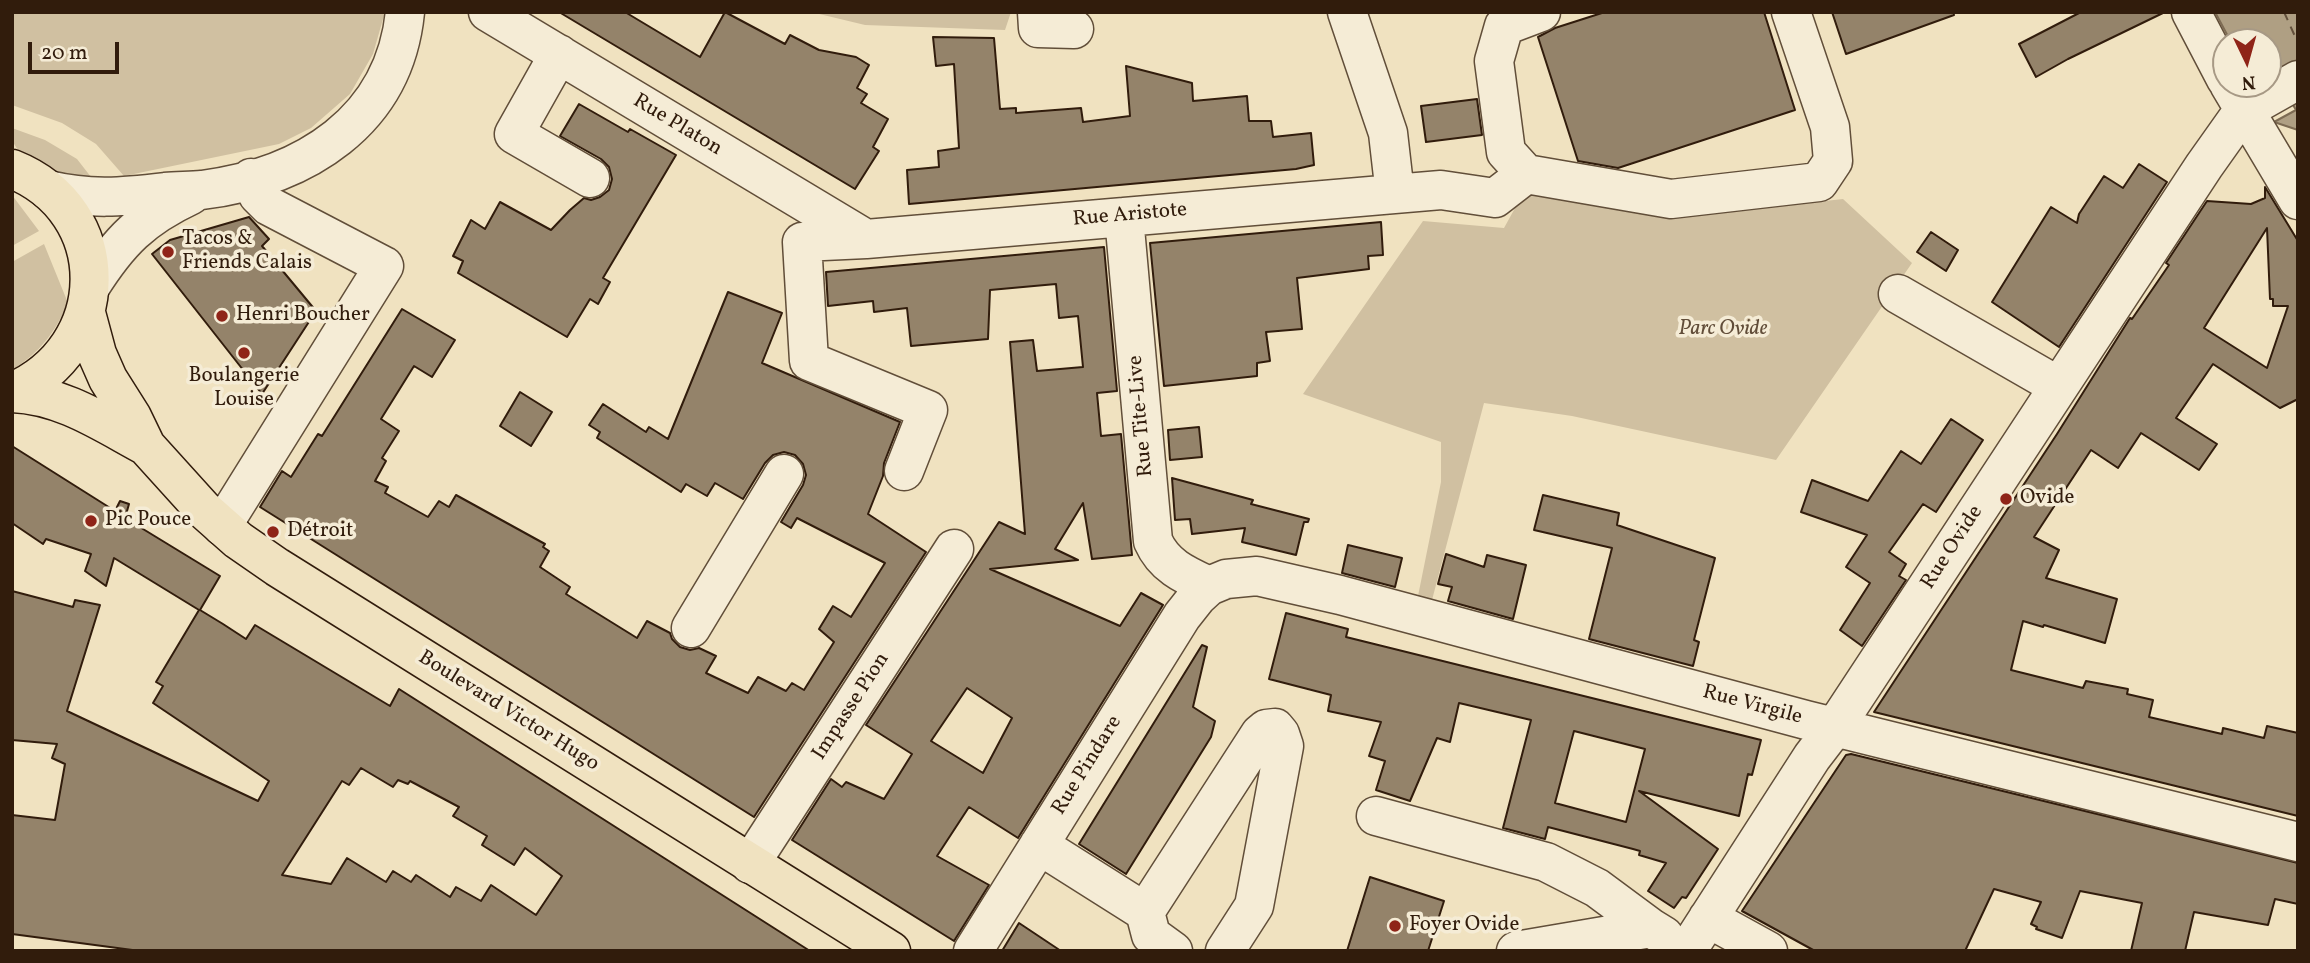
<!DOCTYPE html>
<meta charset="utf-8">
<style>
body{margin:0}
#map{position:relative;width:2310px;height:963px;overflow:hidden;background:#f0e2c0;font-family:Vollkorn,serif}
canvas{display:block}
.frame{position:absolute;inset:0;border:14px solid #311c0c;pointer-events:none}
.north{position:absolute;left:2212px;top:28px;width:70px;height:70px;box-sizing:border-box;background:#f5ecd6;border:2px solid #a79985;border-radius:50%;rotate:175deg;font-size:19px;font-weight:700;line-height:28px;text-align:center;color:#311c0c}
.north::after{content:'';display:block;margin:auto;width:24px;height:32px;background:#8f2418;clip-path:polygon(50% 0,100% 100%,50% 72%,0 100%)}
.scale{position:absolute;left:28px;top:42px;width:91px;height:32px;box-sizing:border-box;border:4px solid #311c0c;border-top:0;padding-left:9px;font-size:21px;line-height:24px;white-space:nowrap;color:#311c0c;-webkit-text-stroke:5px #f5ecd6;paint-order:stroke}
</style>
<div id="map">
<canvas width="2310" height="963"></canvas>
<div class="frame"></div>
<div class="north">N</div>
<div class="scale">20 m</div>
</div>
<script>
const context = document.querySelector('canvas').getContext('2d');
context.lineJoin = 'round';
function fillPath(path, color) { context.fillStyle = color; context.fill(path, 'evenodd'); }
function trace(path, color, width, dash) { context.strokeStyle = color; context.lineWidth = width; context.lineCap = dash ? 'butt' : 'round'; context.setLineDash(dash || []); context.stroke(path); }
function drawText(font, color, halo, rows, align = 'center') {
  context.font = font + ' Vollkorn,serif'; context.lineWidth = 7; context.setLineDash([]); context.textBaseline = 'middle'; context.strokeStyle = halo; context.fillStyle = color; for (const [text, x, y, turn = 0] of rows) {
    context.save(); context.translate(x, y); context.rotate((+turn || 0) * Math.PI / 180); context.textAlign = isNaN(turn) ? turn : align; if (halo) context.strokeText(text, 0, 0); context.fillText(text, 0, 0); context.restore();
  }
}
const green = new Path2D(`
 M12,12H385L373,54L350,94L311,128L279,144L124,176L96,144L62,123L12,105Z
 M811,12H1011L1005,30L865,25Z
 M12,128L45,140L77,159L98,186C76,179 19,165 12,139C11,136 12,132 12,128Z
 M1525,190L1706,214L1843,199L1912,263L1776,460L1572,416L1484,403L1432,600L1418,596L1441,482V442L1303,394L1423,221L1504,228Z
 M12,195L39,231L12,246Z
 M44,244L68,303C54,334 41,351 12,370V262Z`);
const water = new Path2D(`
 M2215,12H2298V130L2274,122L2296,110L2268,62V42H2231Z`);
const ferry = new Path2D(`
 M2284,12L2298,43`);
const building = new Path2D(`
 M559,12H625L700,57L725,12L785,44L790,35L819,50L856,57L869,65L857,88L867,94L861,103L888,119L873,147L879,151L855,189Z
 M1605,12H1764L1795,110L1618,168L1578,161L1538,37L1555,28Z
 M1832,12H1953L1954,15L1846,54Z
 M2081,12H2165L2068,59L2036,77L2019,44Z
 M933,37L994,38L1000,109L1016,108V113L1081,108L1083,122L1130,116L1126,66L1192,83L1193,101L1247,96L1249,121H1271L1273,137L1311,133L1314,165L1296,169L909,204L907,170L939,167L938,151L959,148L954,64L936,66Z
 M1477,99L1482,135L1426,142L1421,106Z
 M579,104L628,132L630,129L676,155L603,278L610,282L598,304L590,299L567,337L458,273L463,261L453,256L471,220L485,229L500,202L551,230L570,210L584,198L591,200L600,197L609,190L612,179L609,167L601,159L560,136Z
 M2139,164L2167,182L2059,347L1992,302L2051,207L2077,223L2079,214L2104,176L2123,188Z
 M2265,187L2298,241V399L2280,408L2213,364L2176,418L2217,444L2199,470L2141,433L2118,468L2091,450L2034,537L2059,550L2046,578L2117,599L2105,643L2044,625L2043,627L2023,621L2011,670L2083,688L2086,681L2128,689L2127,694L2153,700L2149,717L2222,734L2223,728L2264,738L2267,726L2298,733V816L1874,712L2057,434L2130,318L2132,319L2169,265L2166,263L2207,201L2251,204L2265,198ZM2267,228L2270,299H2273V306H2288L2267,368L2204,328Z
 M249,217L269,239L262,246L316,311L262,394L152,254L170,240Z
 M1381,222L1383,255L1368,256L1369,269L1297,278L1302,329L1266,332L1270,361L1257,363V376L1164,386L1150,243Z
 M1931,232L1958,250L1946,271L1917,252Z
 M1104,247L1117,391L1097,393L1101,436L1121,434L1132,555L1092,559L1083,503L1055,549L1078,560L990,569L1120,626L1141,593L1163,605L1018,838L969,807L937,856L989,885L954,941L792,840L831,779L842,787L846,782L884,799L912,754L866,725L999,522L1025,534L1010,342L1033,340L1037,371L1083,367L1078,316L1059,318L1056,284L990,290L988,339L911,346L907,308L874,312L873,301L828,306L826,272ZM967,688L1012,718L983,773L931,741Z
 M728,292L782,313L762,363L900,422L884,463L883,476L868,514L926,552L754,817L260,507L282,471L291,477L318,434L322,436L402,309L455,340L432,377L414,366L381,419L399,431L382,458L386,461L375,481L388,487L385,493L428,517L439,501L449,507L456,495L545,544L543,547L549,551L540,567L570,587L566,594L637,638L647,621L670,633L672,639L680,647L690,650L699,648L716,656L706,673L748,693L758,677L786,691L792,683L804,690L834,642L819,629L833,606L851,617L885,563L797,518L791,528L781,522L803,485L806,475L803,464L795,455L784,452L773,455L765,463L743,499L715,483L707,496L686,484L681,492L597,438L600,432L589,425L603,404L646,432L649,427L668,439Z
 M520,392L552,412L531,446L500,426Z
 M1951,419L1983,440L1936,512L1923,504L1889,552L1906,564L1899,576L1906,580L1862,646L1840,630L1870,583L1846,567L1867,535L1801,512L1812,480L1868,501L1901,451L1921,464Z
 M1199,427L1202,457L1170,460L1168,430Z
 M12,446L115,511L120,501L129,504L125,518L220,576L200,610L223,624L246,639L255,625L390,706L399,689L810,951H140L12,934V815L55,820L65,764L52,758L57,744L12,740V591L73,607L75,600L100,605L67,711L258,801L269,781L153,703L163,686L156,682L199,610L114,558L106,586L85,571L91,554L46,539L43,544L12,523ZM361,768L393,787L398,780L408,784L410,781L459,807L453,816L487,836L482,845L514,865L525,848L562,876L536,915L491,885L481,901L456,887L450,897L416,875L411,882L393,871L386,882L347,858L331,884L282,875L342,781L349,785Z
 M1172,478L1253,500L1251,504L1309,519L1308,522H1304L1296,555L1242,542L1245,528L1192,534L1190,519L1175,520Z
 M1543,495L1619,513L1617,525L1715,558L1694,640L1699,642L1693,666L1589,639L1612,548L1534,530Z
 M1348,545L1402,558L1395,587L1342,573Z
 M1446,554L1484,567L1487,555L1526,565L1513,619L1448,601L1452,587L1438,584Z
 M1286,613L1348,629L1346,637L1761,740L1752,775L1748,774L1739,816L1639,791L1718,849L1686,898L1682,897L1674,908L1648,891L1666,863L1639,855L1640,851L1633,849L1548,827L1545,839L1503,828L1531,720L1459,703L1450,742L1437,738L1410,801L1376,790L1385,761L1369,756L1381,722L1328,711L1331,695L1269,679ZM1574,731L1645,749L1626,822L1555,803Z
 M1202,645L1207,647L1193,707L1215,721L1211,737L1126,874L1079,844Z
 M1851,754L2298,863V904L2275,899L2268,925L2194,912L2185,951H2131L2142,903L2080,891L2062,938L2036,929L2037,927L2031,924L2041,902L1994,889L1965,951H1815L1742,911L1846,755Z
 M1370,877L1444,901L1428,951H1347Z
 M1019,923L1061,951H1002Z`);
const minor = new Path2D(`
 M488,12L866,239
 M1037,12L1038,28L1074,29
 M1347,12L1388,133L1395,194
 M2191,12L2226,79
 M559,54L514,134L590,178
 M2229,84L2298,200
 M1526,174L1506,152L1494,61L1504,26L1541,12
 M48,190C90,200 122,197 165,192C177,191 190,191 202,190C304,177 394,122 405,12
 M1124,217L1153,541C1164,566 1185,575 1209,586
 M90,287C119,241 142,218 191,195
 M1898,294L2058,386
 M904,471L928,410L809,361L802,242L866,239L1441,190L1495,198L1526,174L1671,199L1819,182L1833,161L1830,127L1791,12
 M222,526L384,266L269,206L258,195L251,178
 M691,628L784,474
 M1376,816L1546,862L1597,888L1651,928
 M1039,845L1145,912
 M750,864L954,549
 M1708,918L1768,951
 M973,951L1182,616L1197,597L1209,586L1226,579L1257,576L1340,595L1806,720L2298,842
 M1173,951L1151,935L1145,912L1260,734L1266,729L1275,728L1280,734L1284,746L1254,906L1225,951
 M1516,951L1651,928L1664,936
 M1687,951L1812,757L1835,727L2204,166L2243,111L2298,80`);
const major = new Path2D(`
 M12,169C117,211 114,348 12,392
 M86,313L97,354L108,379L132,417L146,446L203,509L238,540L277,567L891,951
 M12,393C63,395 103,423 146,446`);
const markers = [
 [168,252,7,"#8f2418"],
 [222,316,7,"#8f2418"],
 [244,353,7,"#8f2418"],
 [2006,499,7,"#8f2418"],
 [91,521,7,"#8f2418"],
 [273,532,7,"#8f2418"],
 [1395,926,7,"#8f2418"]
];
const streetNames = [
 ["Rue Platon",677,126,31],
 ["Rue Aristote",1130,216,-5],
 ["Rue Tite-Live",1142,416,-95],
 ["Rue Ovide",1953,548,-57],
 ["Rue Virgile",1752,706,15],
 ["Impasse Pion",852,707,-57],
 ["Boulevard Victor Hugo",508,712,32],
 ["Rue Pindare",1088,766,-58]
];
const poiNames = [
 ["Tacos &",182,240],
 ["Friends Calais",182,264],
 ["Henri Boucher",236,316],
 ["Boulangerie",244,377,"center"],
 ["Louise",244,401,"center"],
 ["Ovide",2020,499],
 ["Pic Pouce",105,521],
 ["Détroit",287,532],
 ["Foyer Ovide",1409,926]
];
const parkNames = [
 ["Parc Ovide",1723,330]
];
fillPath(green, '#d0c0a1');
fillPath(water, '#af9f83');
trace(water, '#7d6b53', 2);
trace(ferry, '#63503c', 2, [9, 7]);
fillPath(building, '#94836a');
trace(building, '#311c0c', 2);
trace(minor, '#614e39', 41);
trace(major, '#311c0c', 41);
trace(minor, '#f5ecd6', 38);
trace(major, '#f0e2c0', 38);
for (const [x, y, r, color] of markers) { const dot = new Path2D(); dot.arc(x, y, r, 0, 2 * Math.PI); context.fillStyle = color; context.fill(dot); trace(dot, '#f5ecd6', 2.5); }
drawText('21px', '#311c0c', '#f5ecd6', streetNames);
drawText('21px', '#311c0c', '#f5ecd6', poiNames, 'left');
drawText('italic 21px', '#614d39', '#f5ecd6', parkNames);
</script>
